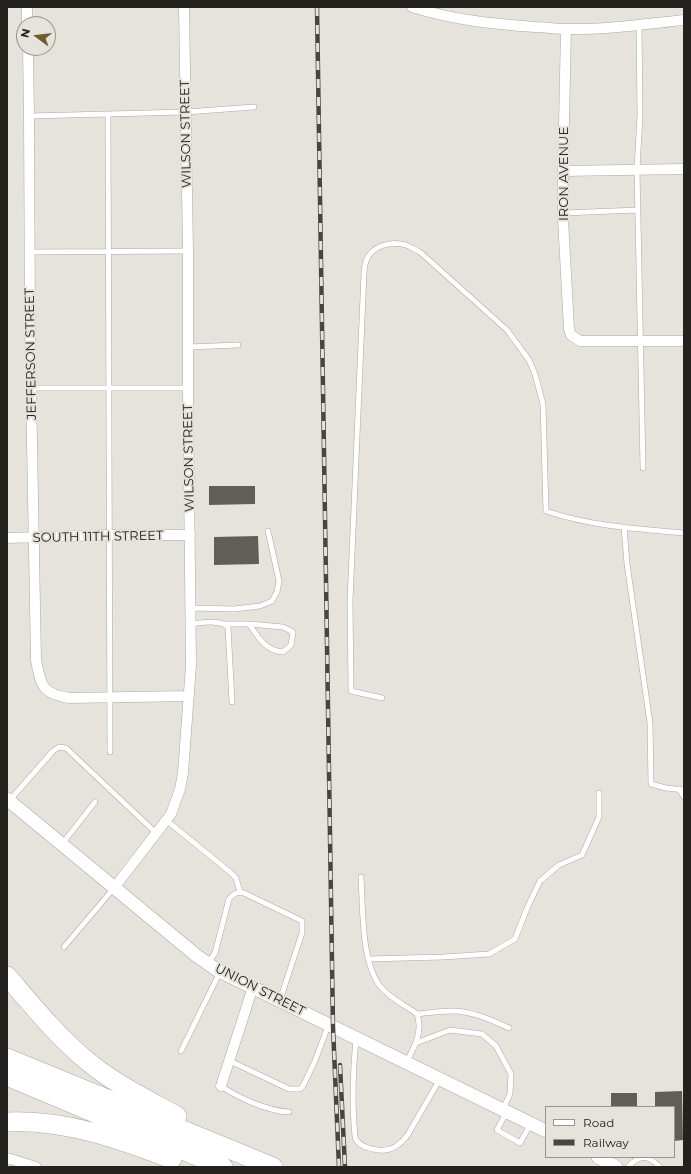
<!DOCTYPE html>
<style>
body{margin:0}
#map{position:relative;width:691px;height:1174px;overflow:hidden;background:#e6e3dc;font-family:Montserrat,sans-serif}
canvas{display:block}
.frame{position:absolute;inset:0;border:8px solid #23221f;pointer-events:none}
.legend{position:absolute;left:545px;top:1106px;width:130px;height:52px;box-sizing:border-box;background:#e6e3dc;border:1px solid #989690;margin:0;padding:5px 7px;list-style:none;font-size:12px;color:#23221f}
.legend li{display:flex;align-items:center;gap:8px;height:20px}
.legend b{width:20px;border:1px solid #989690}
.north{position:absolute;left:16px;top:16px;width:40px;height:40px;box-sizing:border-box;background:#e6e3dc;border:1px solid #989690;border-radius:50%;rotate:285deg;font-size:11px;font-weight:700;line-height:16px;text-align:center;color:#23221f}
.north::after{content:'';display:block;margin:auto;width:14px;height:18px;background:#705d2c;clip-path:polygon(50% 0,100% 100%,50% 72%,0 100%)}
</style>
<div id="map">
<canvas width="691" height="1174"></canvas>
<div class="frame"></div>
<ul class="legend">
<li><b style="height:5px;background:#fff"></b>Road</li>
<li><b style="height:5px;background:#474542"></b>Railway</li>
</ul>
<div class="north">N</div>
</div>
<script>
const context = document.querySelector('canvas').getContext('2d');
context.lineJoin = 'round';
function fillPath(path, color) { context.fillStyle = color; context.fill(path, 'evenodd'); }
function trace(path, color, width, dash) { context.strokeStyle = color; context.lineWidth = width; context.lineCap = dash ? 'butt' : 'round'; context.setLineDash(dash || []); context.stroke(path); }
function drawText(font, color, halo, rows, align = 'center') {
  context.font = font + ' Montserrat,sans-serif'; context.lineWidth = 4; context.setLineDash([]); context.textBaseline = 'middle'; context.strokeStyle = halo; context.fillStyle = color; for (const [text, x, y, turn = 0] of rows) {
    context.save(); context.translate(x, y); context.rotate((+turn || 0) * Math.PI / 180); context.textAlign = isNaN(turn) ? turn : align; if (halo) context.strokeText(text, 0, 0); context.fillText(text, 0, 0); context.restore();
  }
}
const building = new Path2D(`
 M209,486H255V504L209,505Z
 M258,536L259,564L214,565V537Z
 M682,1091L683,1140L674,1141V1107H655V1092Z
 M611,1093H637V1107H611Z`);
const service = new Path2D(`
 M639,25L640,115L637,169L643,468
 M108,114L110,752
 M29,116L186,112L254,107
 M563,213L638,210
 M30,252L188,251
 M188,347L238,345
 M31,388H188
 M624,527L627,564L650,723L651,784L666,788L684,790
 M190,608L234,609L260,606L272,601L277,592L279,581L268,531
 M190,624C201,623 220,619 228,627L232,702
 M224,624H249
 M249,624L283,627L293,632L291,645L283,652C266,651 258,637 249,624Z
 M382,698L351,691L350,601L364,273C364,269 365,264 366,261C372,245 391,241 406,245C411,247 415,250 420,252L507,330L529,360L535,374L543,404L546,511C590,526 638,529 684,533
 M679,789L684,797
 M10,800L53,751L59,747L66,748L156,833
 M166,820L230,872L236,878L240,892
 M62,844L95,802
 M361,877C363,908 361,961 380,986C389,998 405,1005 417,1014C428,1013 440,1011 452,1011C472,1011 491,1020 509,1028
 M64,947L114,888
 M368,959L443,957L489,954L515,939L528,906L540,881L559,865L582,855L599,817V793
 M208,963L215,953L229,899C233,894 237,891 244,893L302,921V933L280,1000
 M356,1039C353,1069 352,1095 354,1125C355,1129 354,1136 356,1140C361,1147 370,1149 378,1150C390,1152 399,1146 407,1136L440,1079
 M416,1043L450,1030L482,1034L496,1046L511,1074L510,1094L503,1109
 M181,1051L220,972
 M230,1061L289,1089H300L303,1086L315,1061L328,1026
 M407,1061C415,1046 423,1031 417,1014
 M221,1086C239,1098 267,1111 289,1112
 M506,1113L497,1130L520,1143L530,1125
 M628,1167C640,1154 648,1155 660,1167`);
const minor = new Path2D(`
 M27,7V24
 M412,7C453,20 493,24 535,27C545,27 555,29 566,29C605,30 645,24 684,20
 M566,29L563,171V219L569,329L571,335L580,341H684
 M28,48L29,116L30,333L36,660C41,686 42,694 70,698L189,696
 M563,171L684,169
 M7,538L110,535H190
 M114,888L171,814L180,789L183,773L191,665L188,388V251L184,7
 M221,1086L253,987
 M7,1158L36,1167`);
const tertiary = new Path2D(`
 M7,799L197,956L217,970L546,1131
 M598,1157L616,1167`);
const motorway = new Path2D(`
 M7,976C32,1005 56,1035 86,1060C113,1083 146,1099 177,1116
 M7,1058L273,1167
 M7,1076L223,1167
 M7,1122C64,1119 119,1139 172,1159`);
const rail = new Path2D(`
 M317,7L333,1027L339,1167
 M340,1065L345,1167`);
const streetNames = [
 ["WILSON STREET",186,134,-91],
 ["IRON AVENUE",564,174,-90],
 ["JEFFERSON STREET",31,354,-91],
 ["WILSON STREET",189,458,-91],
 ["SOUTH 11TH STREET",98,537,-1],
 ["UNION STREET",260,990,27]
];
fillPath(building, '#605e58');
trace(service, '#aba8a2', 6);
trace(minor, '#aba8a2', 11);
trace(tertiary, '#aba8a2', 14);
trace(motorway, '#aba8a2', 20);
trace(service, '#fff', 5);
trace(minor, '#fff', 10);
trace(tertiary, '#fff', 13);
trace(motorway, '#fff', 19);
trace(rail, '#474542', 4.5);
trace(rail, '#e6e3dc', 3, [9]);
drawText('13px', '#23221f', '#e6e3dc', streetNames);
</script>
